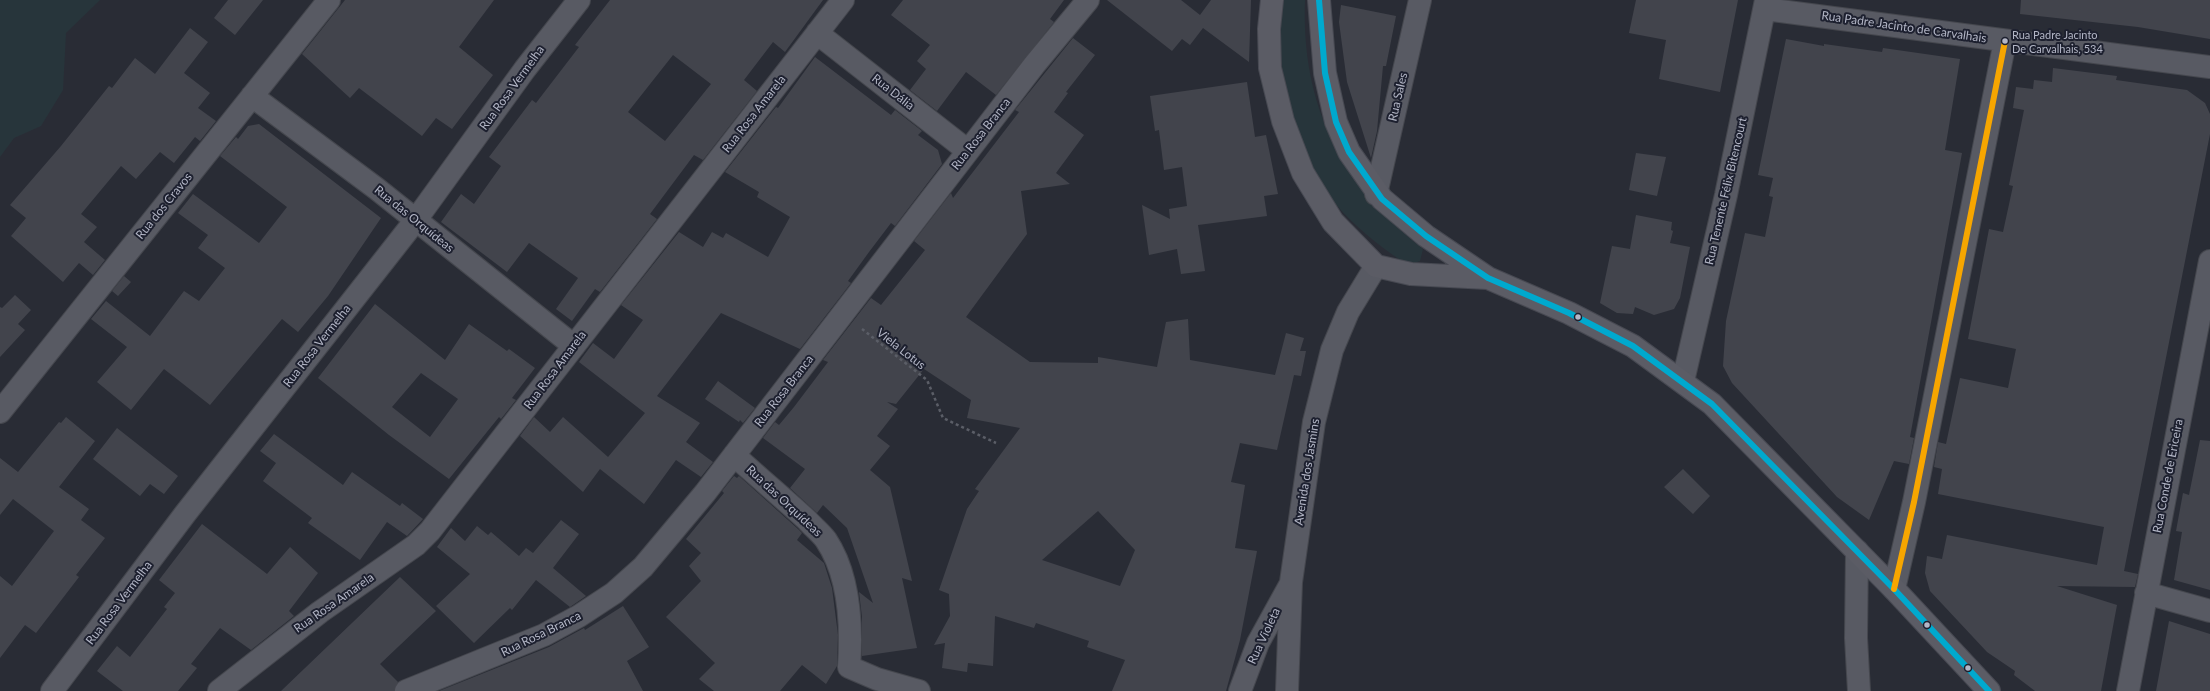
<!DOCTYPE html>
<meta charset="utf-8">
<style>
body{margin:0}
canvas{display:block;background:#292c35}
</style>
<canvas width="2210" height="691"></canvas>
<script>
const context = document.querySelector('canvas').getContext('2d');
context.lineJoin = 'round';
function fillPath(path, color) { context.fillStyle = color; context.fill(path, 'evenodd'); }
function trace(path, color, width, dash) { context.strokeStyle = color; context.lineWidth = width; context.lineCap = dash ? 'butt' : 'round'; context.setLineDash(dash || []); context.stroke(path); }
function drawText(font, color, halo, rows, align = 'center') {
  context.font = font + ' Lato,sans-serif'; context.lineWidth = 4; context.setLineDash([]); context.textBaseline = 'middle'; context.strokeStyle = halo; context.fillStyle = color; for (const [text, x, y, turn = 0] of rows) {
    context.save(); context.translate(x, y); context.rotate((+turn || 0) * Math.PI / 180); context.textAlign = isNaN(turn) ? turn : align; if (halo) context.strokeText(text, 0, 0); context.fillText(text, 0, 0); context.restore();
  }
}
const green = new Path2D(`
 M0,0H100L66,33L63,90L41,126L14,138L0,157Z
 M1283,0H1305C1301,106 1341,183 1423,249L1420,261L1408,265C1365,238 1316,194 1300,144C1295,130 1292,114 1289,100C1280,64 1276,37 1283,0Z`);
const building = new Path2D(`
 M228,0H263L235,35L214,18Z
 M345,0H494L459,47L493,75L452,129L436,118L422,136L359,88L350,98L302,54Z
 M610,0H823L785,52L773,42L744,80L757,91L703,160L694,155L650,214L657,219L600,292L595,289L572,321L556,309L578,278L529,243L507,272L441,222L461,194L474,204L501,166L489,157L532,100L536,103L579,47L575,45ZM673,55L711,84L665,141L628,112Z
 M903,0H1064L1050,19L1054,22L996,95L966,72L937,111L910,90L926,69L917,61L930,45L891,15Z
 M1107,0H1181L1200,15L1211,0H1251L1249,62L1203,28L1190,45L1182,39L1172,51Z
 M1636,0H1738L1720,92L1659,79L1666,40L1629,33Z
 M2021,0H2210V39L2138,27L2020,14Z
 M1341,5L1396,16L1386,66H1383L1377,131L1371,158L1347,82L1339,22Z
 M190,28L208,42L184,73L210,93L198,108L216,121L200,141L195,137L174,163L160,152L136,179L121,166L81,214L97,227L84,242L105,260L93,275L79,263L63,282L11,236L26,218L10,205L61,146L109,86L112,88L135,58L155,74Z
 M1073,38L1095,55L1066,92L1068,93L1054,112L1084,135L1056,173L1070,184L1021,191L1027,234L966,317L1030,362L1098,363V357L1157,367L1166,322L1188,319L1190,360L1275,375L1286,333L1304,338L1300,351H1306L1301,376L1294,375L1277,450L1240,443L1231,482L1245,485L1235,548L1257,551L1240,640L1226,691H1112L1125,660L1087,647L1089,641L1036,623L1034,628L995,616L993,666L968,663L967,672L942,668L945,643L934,645L950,616L949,594L939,590L967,509L979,491L975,489L1020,428L967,418L971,400L924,369L896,404L887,402L898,409L877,436L890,446L870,470L890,487L912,581L902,578L917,648L862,656V617L859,592L873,603L847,528L823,505L817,513L790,488L805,469L763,438L775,422L779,425L794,407L828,362L823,360L871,298L881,305L925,250L914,241L951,193L953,198L1019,112L1015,110ZM1098,511L1135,550L1120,586L1042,560Z
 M1786,39L1824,46V44L1882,52L1883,48L1960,59L1945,150L1962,153L1910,437L1914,438L1909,464L1894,461L1869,520L1837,497L1732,383L1723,366L1726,321L1745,233L1765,237L1773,197L1769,196L1773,178L1758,175Z
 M815,57L891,115L895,110L922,131L918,135L938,150L942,164L895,226L891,223L869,252L848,281L851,283L800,349L721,313L657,396L700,423L686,442L713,462L701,477L676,460L644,504L600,469L583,492L520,436L534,417L550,432L563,417L608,457L645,413L579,362L593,343L614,359L643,320L621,305L679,232L703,247L712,232L723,238L726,233L768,257L790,217L757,197L759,192L725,172L776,107L778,108Z
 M2053,68L2117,76L2116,80L2187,90L2205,103L2210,114V134L2124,571L2138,574L2135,587L2057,586L2117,605L2101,691H2035L2014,675L2015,671L1987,652L1930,591L1925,573L1927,556L1942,559L1947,535L2097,565L2104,527L1938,494L1942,469L1934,467L1938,442L1946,444L1960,378L2008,388L2016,349L1968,339L1989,229L2003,232L2013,186L2009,185L2024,110L2013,108L2016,87L2033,89L2034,80L2052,82Z
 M1247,82L1255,137L1266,135L1278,194L1264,196L1267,216L1198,225L1205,271L1181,274L1177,249L1149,255L1142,205L1170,219L1169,209L1187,206L1182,167L1164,170L1159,130L1155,131L1150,96Z
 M259,124L381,218L328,296L298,332L282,319L210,405L164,369L131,410L97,382L127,347L91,319L106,301L150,336L184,291L199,301L225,268L198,248L208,235L178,213L193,194L259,243L287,207L220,156L236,137L238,139L248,126Z
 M1636,153L1666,157L1657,196L1629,190Z
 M1636,215L1672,222L1671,230L1673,231L1670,243L1690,247L1680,298L1674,309L1654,315L1635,307L1633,314L1617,313L1600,303L1612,246L1630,249Z
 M124,276L131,282L118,296L112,291Z
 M15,295L31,310L18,324L25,330L0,357V307L2,308Z
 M375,304L445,360L469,324L507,351L509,349L535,368L512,398L516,400L501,419L499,417L449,479L389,435L318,378ZM421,373L458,399L430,437L392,407Z
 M718,381L755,408L743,423L740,420L739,422L705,399Z
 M66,417L95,441L59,487L89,509L81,520L105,538L76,575L79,577L36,633L25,625L0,658V576L12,586L54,531L13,499L0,515V458L18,472L59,422L61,423Z
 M117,428L178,476L164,494L150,484L140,496L93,459Z
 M274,434L343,485L352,472L400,506L402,503L423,519L407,536L387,522L360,560L308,523L312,518L263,481L276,463L260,451Z
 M2200,440L2210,441V590L2174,580L2182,532L2176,531L2183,493L2189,495Z
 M1683,469L1710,496L1693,514L1664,487Z
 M734,476L737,478L739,476L798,529L802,533L797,540L824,563L832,588L838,635L837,666L826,684L802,665L780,691H714L699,679L715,663L666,617L701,581L689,566L701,553L686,539L724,493L722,491Z
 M561,520L579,534L553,568L586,596L570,607L536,580L512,610L510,608L474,643L436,606L470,574L437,547L451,528L465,541L477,526L488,535L491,532L519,556L526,548L533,553Z
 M202,524L267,574L290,547L318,573L289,611L294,616L251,650L220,628L191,664L197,668L178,691H123L97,671L117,646L130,657L167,609L164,607L175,593L159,580Z
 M400,577L436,611L380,664L398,682L394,691H281Z
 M623,606L649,647L627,661L643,691H439L549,647L584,628L585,630Z
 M2169,621L2210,634V691H2156Z`);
const path = new Path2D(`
 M862,329L927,380L943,418L996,443`);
const minor = new Path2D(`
 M1765,9L2210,67
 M817,33L968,151
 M252,96L377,189L574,346
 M1376,194L1420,0
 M1683,381L1726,195L1766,0
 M0,412L329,0
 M734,455C758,477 783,498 807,520C813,527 821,533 826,540C850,576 852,625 849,667L877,679L919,691
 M1857,551L1856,638L1859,691
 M1894,589L1914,502L2005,41
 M2146,593L2210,611
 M52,691L185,514L415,221L525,69L579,0
 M219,691L320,612L416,545L430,531L843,0
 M406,691L544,635L579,616L614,593L643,567L705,493L1035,64L1088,0
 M1240,691L1258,643L1290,585
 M1287,691L1291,582L1314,422L1332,350L1348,312L1376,266
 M2128,691L2210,261`);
const major = new Path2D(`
 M1272,0L1269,29L1270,68L1283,121L1303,173L1333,222L1376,266L1411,274L1488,278
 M1319,0L1325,73L1336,122L1349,152L1382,199L1426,236L1488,278L1569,313L1633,346L1712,404L1894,589L1989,691`);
const bus1 = new Path2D(`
 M1319,0L1325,73L1336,122L1349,152L1382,199L1426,236L1488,278L1569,313L1633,346L1712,404L1894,589L1989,691`);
const bus2 = new Path2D(`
 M1894,589L1914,502L2005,41`);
const markers = [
 [2005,41,3.5,"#b3b6c6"],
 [1578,317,3.5,"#b3b6c6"],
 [1927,625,3.5,"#b3b6c6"],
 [1968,668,3.5,"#b3b6c6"]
];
const busNames = [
 ["Rua Padre Jacinto",2012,35],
 ["De Carvalhais, 534",2012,49]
];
const streetNames = [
 ["Rua Padre Jacinto de Carvalhais",1904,27,8],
 ["Rua Rosa Vermelha",512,88,-54],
 ["Rua Dália",893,92,38],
 ["Rua Sales",1398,97,-77],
 ["Rua Rosa Amarela",754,114,-52],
 ["Rua Rosa Branca",981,134,-52],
 ["Rua Tenente Félix Bitencourt",1726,191,-77],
 ["Rua dos Cravos",164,206,-51],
 ["Rua das Orquídeas",414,219,39],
 ["Rua Rosa Vermelha",317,346,-52],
 ["Viela Lotus",901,349,38],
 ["Rua Rosa Amarela",555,370,-53],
 ["Rua Rosa Branca",784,391,-52],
 ["Avenida dos Jasmins",1307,472,-81],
 ["Rua Conde de Ericeira",2168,476,-79],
 ["Rua das Orquídeas",784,501,43],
 ["Rua Rosa Vermelha",119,603,-53],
 ["Rua Rosa Amarela",334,603,-35],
 ["Rua Rosa Branca",541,634,-26],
 ["Rua Violeta",1264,636,-65]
];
fillPath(green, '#27353b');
fillPath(building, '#42444c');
trace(minor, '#45474e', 24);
trace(major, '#474952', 24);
trace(path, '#5b5e67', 2.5, [3, 3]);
trace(minor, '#585a63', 22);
trace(major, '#5b5c65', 22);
trace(bus1, '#00a9ce', 6);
trace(bus2, '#f7a600', 6);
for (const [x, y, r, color] of markers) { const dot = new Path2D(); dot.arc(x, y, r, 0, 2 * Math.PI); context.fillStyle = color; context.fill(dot); trace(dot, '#1d202f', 1.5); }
drawText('11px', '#b3b6c6', '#1d202f', busNames, 'left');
drawText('12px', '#b3b6c6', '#1d202f', streetNames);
</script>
